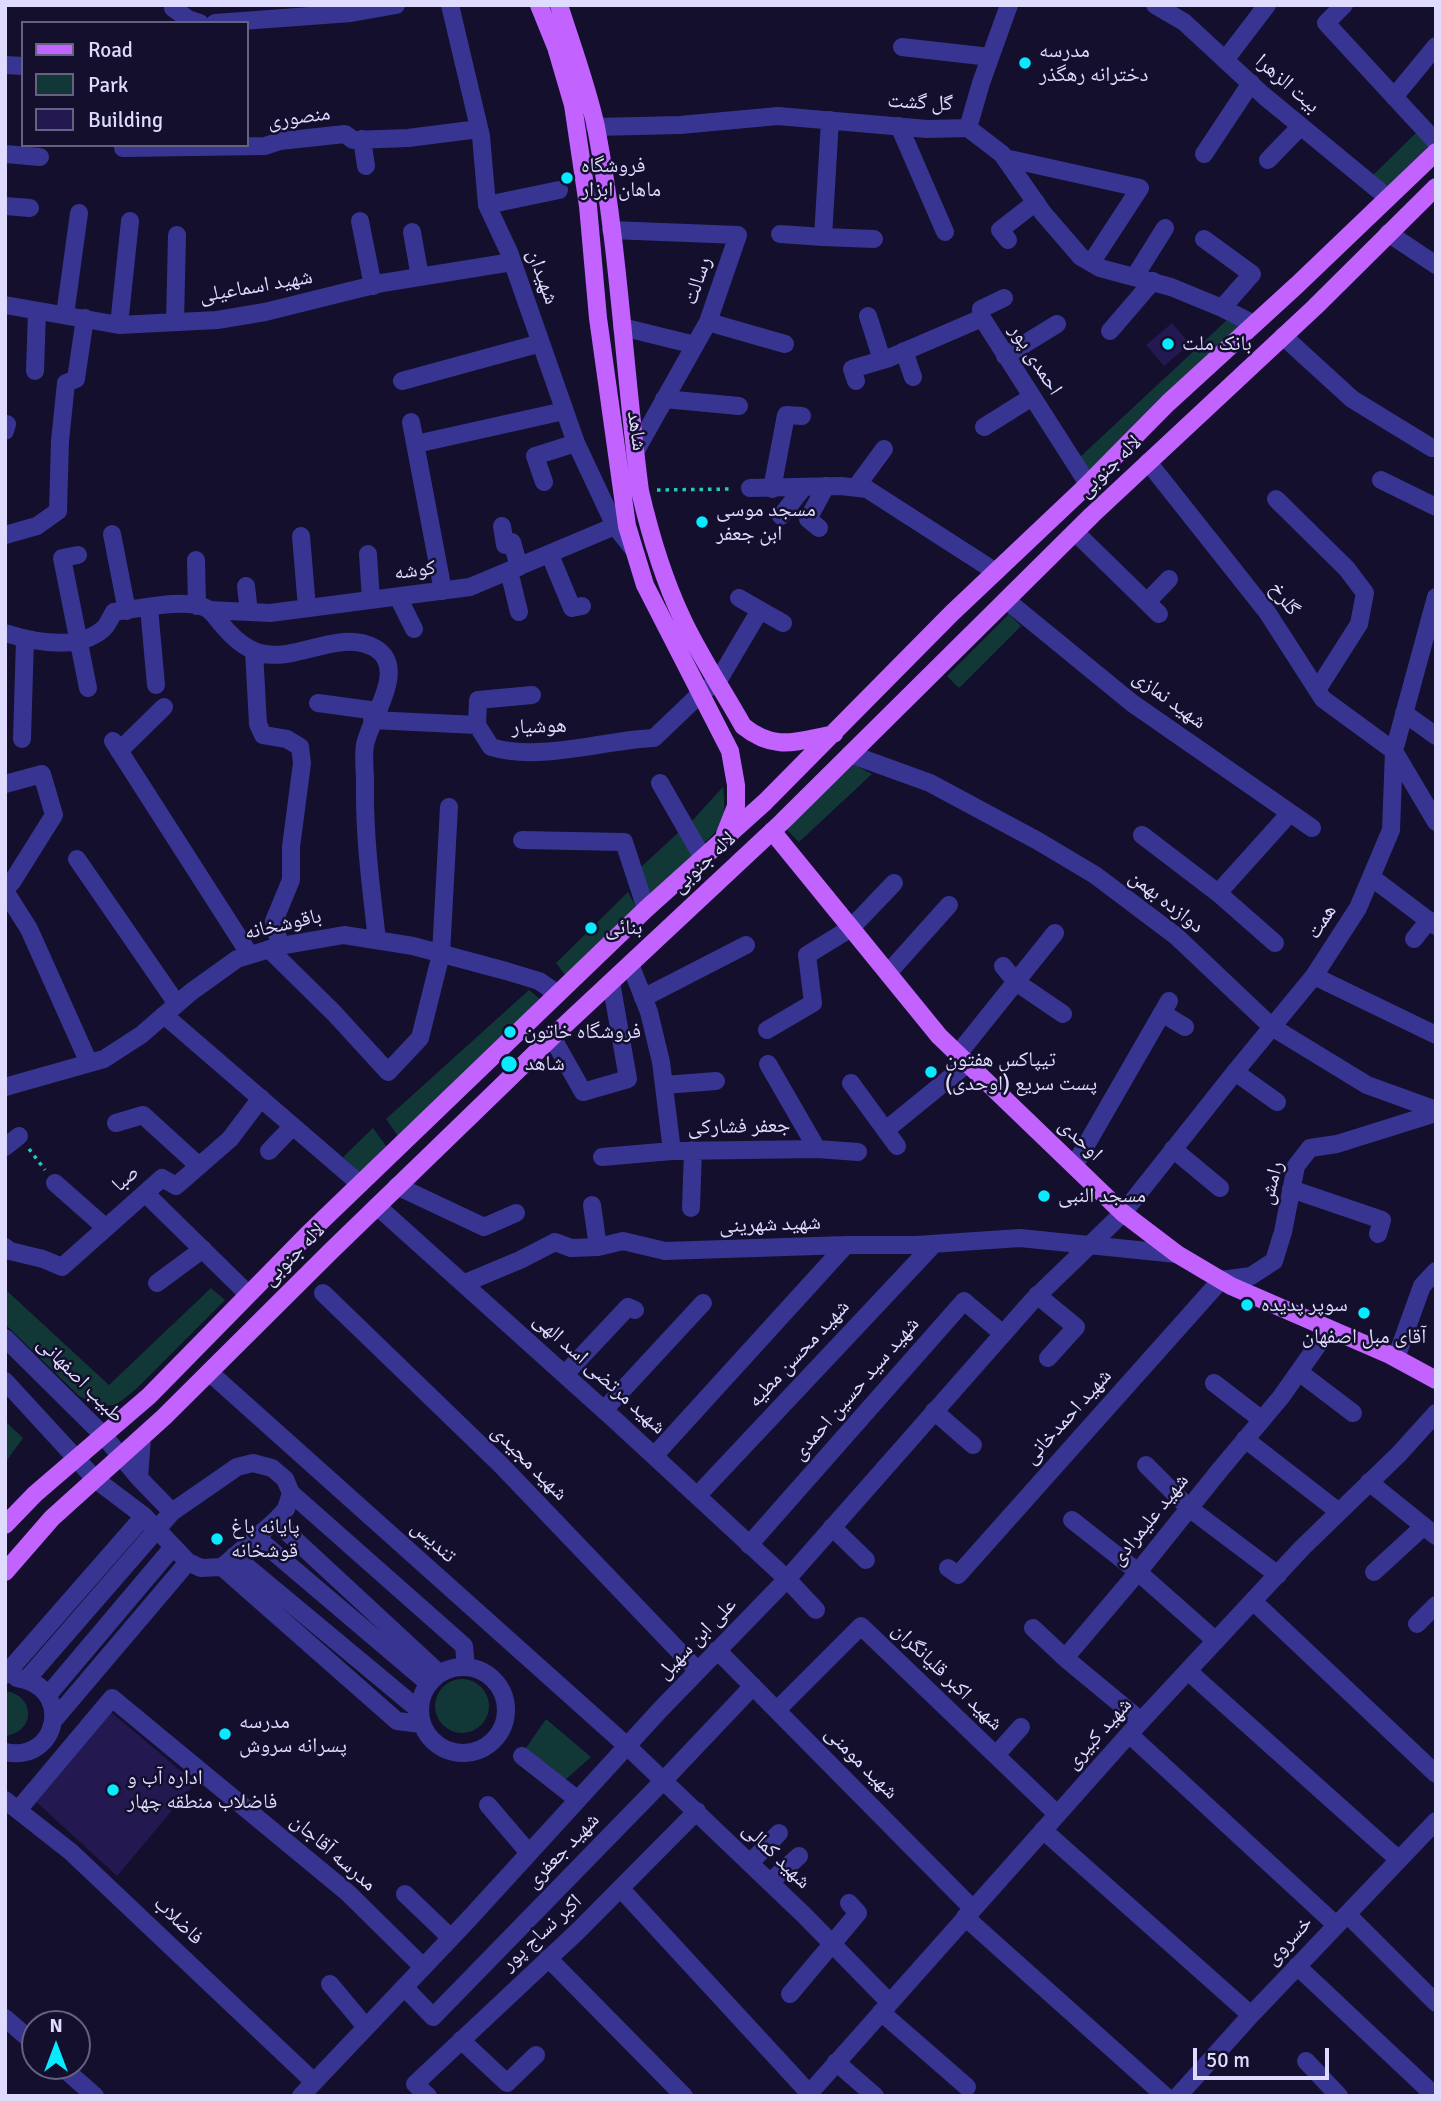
<!DOCTYPE html>
<meta charset="utf-8">
<style>
body{margin:0}
#map{position:relative;width:1441px;height:2101px;overflow:hidden;background:#130f2d;font-family:Signika,sans-serif}
canvas{display:block}
.frame{position:absolute;inset:0;border:7px solid #dedbff;pointer-events:none}
.legend{position:absolute;left:21px;top:21px;width:228px;height:126px;box-sizing:border-box;background:#130f2d;border:2px solid #646181;margin:0;padding:9px 12px;list-style:none;font-size:21px;color:#dedbff}
.legend li{display:flex;align-items:center;gap:14px;height:35px}
.legend b{width:35px;border:2px solid #646181}
.north{position:absolute;left:21px;top:2010px;width:70px;height:70px;box-sizing:border-box;background:#130f2d;border:2px solid #646181;border-radius:50%;rotate:0deg;font-size:19px;font-weight:700;line-height:28px;text-align:center;color:#dedbff}
.north::after{content:'';display:block;margin:auto;width:24px;height:32px;background:#07eaff;clip-path:polygon(50% 0,100% 100%,50% 72%,0 100%)}
.scale{position:absolute;left:1193px;top:2048px;width:136px;height:32px;box-sizing:border-box;border:4px solid #dedbff;border-top:0;padding-left:9px;font-size:21px;line-height:24px;white-space:nowrap;color:#dedbff;-webkit-text-stroke:5px #130f2d;paint-order:stroke}
</style>
<div id="map">
<canvas width="1441" height="2101"></canvas>
<div class="frame"></div>
<ul class="legend">
<li><b style="height:9px;background:#c262ff"></b>Road</li>
<li><b style="height:19px;background:#113836"></b>Park</li>
<li><b style="height:19px;background:#231950"></b>Building</li>
</ul>
<div class="north">N</div>
<div class="scale">50 m</div>
</div>
<script>
const context = document.querySelector('canvas').getContext('2d');
context.lineJoin = 'round';
function fillPath(path, color) { context.fillStyle = color; context.fill(path, 'evenodd'); }
function trace(path, color, width, dash) { context.strokeStyle = color; context.lineWidth = width; context.lineCap = dash ? 'butt' : 'round'; context.setLineDash(dash || []); context.stroke(path); }
function drawText(font, color, halo, rows, align = 'center') {
  context.font = font + ' Signika,"Noto Naskh Arabic",sans-serif'; context.lineWidth = 5; context.setLineDash([]); context.textBaseline = 'middle'; context.strokeStyle = halo; context.fillStyle = color; for (const [text, x, y, turn = 0] of rows) {
    context.save(); context.translate(x, y); context.rotate((+turn || 0) * Math.PI / 180); context.textAlign = isNaN(turn) ? turn : align; if (halo) context.strokeText(text, 0, 0); context.fillText(text, 0, 0); context.restore();
  }
}
const green = new Path2D(`
 M1416,133L1429,146L1386,188L1373,175Z
 M1227,320L1241,326L1089,471L1080,457Z
 M1009,614L1021,626L959,688L947,676Z
 M853,764L872,774L799,842L785,828Z
 M723,787C726,817 726,824 703,844L691,822Z
 M680,831L693,856L647,896L640,868Z
 M628,892L636,907L566,976L556,963Z
 M529,990L540,999L398,1136L386,1119Z
 M373,1128L386,1146L360,1174L343,1157Z
 M211,1288L225,1300L136,1389L116,1405L98,1406L79,1396L5,1324V1289L109,1385Z
 M5,1421L23,1438L5,1463Z
 M435 1706a27 27 0 1 1 54 0a27 27 0 1 1-54 0Z
 M5,1691C36,1695 36,1732 5,1736Z
 M546,1719L591,1757L564,1781L526,1748Z`);
const building = new Path2D(`
 M1172,323L1190,344L1164,366L1146,345Z
 M105,1707L195,1783L117,1876L30,1796Z`);
const path = new Path2D(`
 M657,490L733,489
 M29,1149L45,1170`);
const minor = new Path2D(`
 M173,5V8L188,19L200,23
 M450,5L481,136L487,205L509,252L576,443L615,526L634,550
 M1155,5L1184,22L1263,95L1388,198
 M1344,5L1326,23L1436,142
 M215,23L351,13L396,5
 M902,47L990,57
 M1225,60L1267,5
 M5,65L23,66
 M1394,97L1436,46
 M830,120L823,237L874,239
 M899,126L945,232
 M595,127L680,125L778,116L927,129L968,128L1002,154L1043,213L1081,257L1100,268L1171,287L1222,308L1254,324
 M968,128L981,83L1009,5
 M362,139L366,166
 M123,148L265,146L280,141L345,134L353,140L408,138L479,129
 M5,154L40,157
 M1204,154L1251,83
 M1005,158L1140,188L1091,263
 M1268,160L1301,126
 M487,205L559,190
 M5,206L30,208
 M360,221L373,286
 M611,230L738,235L708,322L635,452
 M412,232L420,277
 M1388,233L1436,265
 M780,234L823,237
 M1204,239L1252,274L1222,308
 M1008,240L1000,230L1036,202
 M1135,276L1165,228
 M5,305L119,325L217,320L265,312L382,283L512,262
 M65,315L79,213
 M868,316L882,360
 M982,318L981,309L1004,298
 M175,322L177,235
 M708,322L785,344
 M119,325L130,221
 M622,327L695,345
 M1110,331L1153,281
 M1283,336L1352,399L1432,448
 M904,351L913,377
 M1005,356L1057,324
 M35,371L37,311
 M402,381L541,343
 M856,381L852,369L889,358L982,318L1088,484
 M664,399L739,406
 M411,422L443,591
 M5,424H7L5,431
 M984,427L1032,397
 M416,444L564,411
 M1148,462L1267,612L1323,699L1394,751L1436,822
 M1381,480L1436,507
 M544,482L535,456L576,443
 M856,487L884,449
 M750,488L841,486L867,489L996,572
 M772,489L786,415L802,416
 M1276,499L1347,569L1365,593L1359,624L1317,690
 M781,516L803,488
 M502,526L505,545L512,542L519,567
 M819,528L808,519L826,486
 M1075,532L1159,614
 M112,534L127,611
 M5,535L37,526L58,511L60,441L66,383L76,379L85,318
 M301,536L307,608
 M368,554L371,600
 M78,555L62,558L88,688
 M550,555L572,608L582,606
 M196,560L197,606
 M509,571L519,612
 M246,586L249,612
 M398,597L414,629
 M739,598L760,610
 M1006,600L1132,703L1312,828
 M1147,602L1169,579
 M149,608L156,685
 M209,610L270,613L470,587L615,526
 M5,633C34,642 76,651 102,630C107,627 110,618 114,612C139,609 186,597 208,609C212,612 216,617 219,621C230,635 243,648 260,653C297,663 339,628 375,648C409,668 370,718 365,745C363,756 365,770 365,782C364,835 371,887 377,940
 M254,651L258,724L263,735L287,739L300,747L302,763L291,847V880L274,921L280,946
 M318,703L377,711
 M1404,713L1436,736
 M372,720L477,725L491,747C540,762 603,740 654,738L700,694L718,681L760,610L783,623
 M477,725L478,700L532,695
 M22,739L25,639
 M113,741L250,955
 M119,751L164,707
 M850,754L930,783L1038,841L1095,875L1176,936L1272,1027L1367,1085L1436,1110
 M660,783L703,858
 M5,784L42,774L54,815L12,882L5,889
 M1142,835L1218,893L1275,943
 M522,840L624,842L646,909
 M77,859L177,1004
 M1371,877L1436,926
 M5,891L29,929L89,1063
 M1218,893L1290,813
 M1414,939L1429,920
 M269,949L334,1013L388,1072L420,1038L441,954L449,807
 M630,964L649,1012L661,1062L672,1151L817,1149L768,1064
 M1003,966L1016,982L1063,1014
 M888,973L949,905
 M1314,976L1436,1035
 M643,998L746,945
 M1162,1013L1185,1027
 M164,1015L360,1184
 M767,1030L813,1003L807,955L851,928L894,883
 M552,1037L583,1092L628,1079L611,982
 M958,1054L1055,933
 M1235,1072L1277,1102
 M851,1083L897,1146
 M664,1085L716,1081
 M5,1087L104,1059L141,1035L191,992L237,959L280,946L344,935L413,946L506,971L539,981L558,994
 M116,1123L143,1115L199,1166
 M887,1129L968,1063
 M5,1147L19,1136
 M817,1149L858,1152
 M1173,1149L1220,1188
 M269,1151L293,1126
 M602,1157L672,1151
 M1074,1166L1169,1001
 M55,1183L106,1228
 M397,1186L484,1227L516,1213
 M1291,1189L1382,1220L1378,1234
 M145,1193L248,1294
 M592,1205L598,1247
 M377,1206L615,1420L787,1579L816,1610
 M691,1208L693,1150
 M5,1247L10,1251L43,1259L62,1267L162,1178L176,1186L230,1139L261,1098
 M157,1283L203,1249
 M465,1283L520,1260L555,1242L571,1248L598,1247L623,1241L665,1251L846,1245H916L1020,1238L1177,1254
 M323,1293L501,1465L698,1671
 M1037,1295L1076,1327L1048,1358
 M5,1338L103,1435L139,1478L172,1512
 M1396,1358L1422,1286L1436,1271
 M209,1372L627,1746L805,1916L889,2002
 M1299,1372L1353,1413
 M565,1374L628,1307L635,1310
 M5,1381L95,1479L144,1516L188,1562L201,1568L222,1567L275,1521L286,1509L291,1493
 M1214,1383L1262,1420
 M604,1410L703,1303
 M934,1411L973,1445
 M1245,1439L1339,1512
 M654,1456L846,1245
 M1146,1465L1189,1508L1278,1575
 M139,1478L142,1437
 M1369,1482L1436,1536
 M697,1496L934,1244
 M1072,1520L1138,1572L1216,1641
 M275,1521L439,1673
 M832,1527L866,1560
 M256,1537L428,1683
 M749,1545L964,1301L1003,1334
 M234,1556L419,1710
 M222,1567L397,1721L421,1724
 M948,1568L958,1575L1221,1280L1251,1276L1274,1261L1283,1232L1296,1166L1310,1148L1337,1144L1436,1113
 M1374,1572L1424,1526
 M1253,1601L1436,1774
 M1417,1624L1436,1605
 M1033,1628L1065,1658
 M717,1650L973,1909
 M420 1710a43 43 0 1 1 86 0a43 43 0 1 1-86 0Z
 M1188,1671L1399,1860
 M5,1675L144,1516
 M27,1679L172,1512L237,1467L253,1463L272,1468L285,1479L291,1493L464,1646L466,1667
 M48,1695L173,1547
 M777,1710L861,1626L1057,1814
 M54,1720L188,1562
 M1141,1721L1065,1658L1138,1572L1219,1471L1281,1397L1329,1329
 M1129,1734L1336,1925
 M5,1752C59,1764 74,1686 17,1678
 M996,1755L1021,1727
 M522,1756L578,1800
 M5,1800L71,1852L314,2082
 M488,1805L529,1853
 M18,1810L112,1698L348,1893L423,1967
 M1043,1830L1251,2015
 M750,1863L779,1833
 M770,1882L799,1856
 M621,1889L809,2093
 M405,1894L451,1938
 M1348,1915L1436,2003
 M965,1917L1165,2096
 M548,1958L684,2096
 M1297,1966L1435,2096
 M330,1984L366,2027
 M404,1987L433,2017L664,1780L753,1686
 M790,1994L858,1913L849,1903
 M881,2012L967,2087
 M5,2018L35,2044
 M461,2040L507,2083L536,2055
 M1306,2061L1339,2096
 M836,2062L875,2096
 M61,2066L95,2096
 M301,2096L468,1920L659,1711L787,1579L1033,1300L1123,1213L1235,1072L1314,976L1358,908L1391,830L1394,751L1436,597
 M428,2096L415,2084L578,1931L697,1811
 M807,2096L1129,1734L1302,1548L1399,1454L1436,1413
 M1178,2096L1251,2015L1436,1821`);
const major = new Path2D(`
 M539,5L556,47L573,105L588,206L598,318L627,526L645,585L730,751L736,785V806L725,834
 M559,5C572,46 587,86 596,127C619,247 624,370 640,491C650,534 663,578 682,618C699,655 723,690 743,726C775,752 797,741 834,734
 M772,831L939,1036L1123,1213L1177,1254L1231,1286L1390,1355L1436,1380
 M5,1525L35,1494L149,1396L308,1234L646,909L765,802L952,613L1082,490L1168,403L1297,285L1436,152
 M5,1572L52,1518L164,1417L331,1251L552,1037L782,822L1092,515L1315,307L1436,187`);
const markers = [
 [1025,63,7,"#07eaff"],
 [567,178,7,"#07eaff"],
 [1168,344,7,"#07eaff"],
 [702,522,7,"#07eaff"],
 [591,928,7,"#07eaff"],
 [510,1032,7,"#07eaff"],
 [509,1064,9,"#07eaff"],
 [931,1072,7,"#07eaff"],
 [1044,1196,7,"#07eaff"],
 [1247,1305,7,"#07eaff"],
 [1364,1313,7,"#07eaff"],
 [217,1539,7,"#07eaff"],
 [225,1734,7,"#07eaff"],
 [113,1790,7,"#07eaff"]
];
const poiNames = [
 ["مدرسه",1039,51],
 ["دخترانه رهگذر",1039,75],
 ["فروشگاه",581,166],
 ["ماهان ابزار",581,190],
 ["بانک ملت",1182,344],
 ["مسجد موسی",716,510],
 ["ابن جعفر",716,534],
 ["بنائی",605,928],
 ["فروشگاه خاتون",524,1032],
 ["تیپاکس هفتون",945,1060],
 ["(اوحدی) پست سریع",945,1084],
 ["شاهد",525,1064],
 ["مسجد النبی",1058,1196],
 ["سوپر پدیده",1261,1305],
 ["آقای مبل اصفهان",1364,1337,"center"],
 ["پایانه باغ",231,1527],
 ["قوشخانه",231,1551],
 ["مدرسه",239,1722],
 ["پسرانه سروش",239,1746],
 ["اداره آب و",127,1778],
 ["فاضلاب منطقه چهار",127,1802]
];
const streetNames = [
 ["بیت الزهرا",1287,84,41],
 ["گل گشت",920,103,3],
 ["منصوری",299,118,-8],
 ["شهیدان",542,277,70],
 ["رسالت",698,281,-71],
 ["شهید اسماعیلی",256,287,-10],
 ["احمدی پور",1035,360,57],
 ["شاهد",636,431,82],
 ["لاله جنوبی",1110,467,-44],
 ["کوشه",415,571,-8],
 ["گلرخ",1284,599,54],
 ["شهید نمازی",1169,700,36],
 ["هوشیار",539,727,-2],
 ["لاله جنوبی",704,863,-43],
 ["دوازده بهمن",1166,902,38],
 ["همت",1322,922,-57],
 ["باقوشخانه",283,925,-13],
 ["جعفر فشارکی",739,1127,-1],
 ["اوحدی",1080,1140,44],
 ["صبا",126,1179,-42],
 ["رامش",1272,1183,-75],
 ["شهید شهرینی",770,1225,-2],
 ["لاله جنوبی",294,1255,-45],
 ["شهید محسن مطیه",799,1354,-47],
 ["شهید مرتضی اسد الهی",599,1374,42],
 ["طبیب اصفهانی",80,1380,45],
 ["شهید سید حسین احمدی",856,1389,-49],
 ["شهید احمدخانی",1068,1417,-48],
 ["شهید مجیدی",529,1463,45],
 ["شهید علیمرادی",1150,1520,-51],
 ["تندیس",433,1542,42],
 ["علی ابن سهیل",697,1639,-46],
 ["شهید اکبر قلیانگران",947,1677,44],
 ["شهید کبیری",1099,1734,-48],
 ["شهید مومنی",861,1763,45],
 ["شهید جعفری",563,1851,-46],
 ["مدرسه آقاجان",333,1853,41],
 ["شهید کمالی",776,1856,44],
 ["فاضلاب",178,1921,44],
 ["اکبر نساج پور",542,1933,-43],
 ["خسروی",1289,1941,-47]
];
fillPath(green, '#113836');
fillPath(building, '#231950');
trace(path, '#24cabe', 3.5, [3.5, 5]);
trace(minor, '#373591', 18);
trace(major, '#c262ff', 18);
for (const [x, y, r, color] of markers) { const dot = new Path2D(); dot.arc(x, y, r, 0, 2 * Math.PI); context.fillStyle = color; context.fill(dot); trace(dot, '#130f2d', 2.5); }
drawText('21px', '#dedbff', '#130f2d', poiNames, 'left');
drawText('21px', '#dedbff', '#130f2d', streetNames);
</script>
